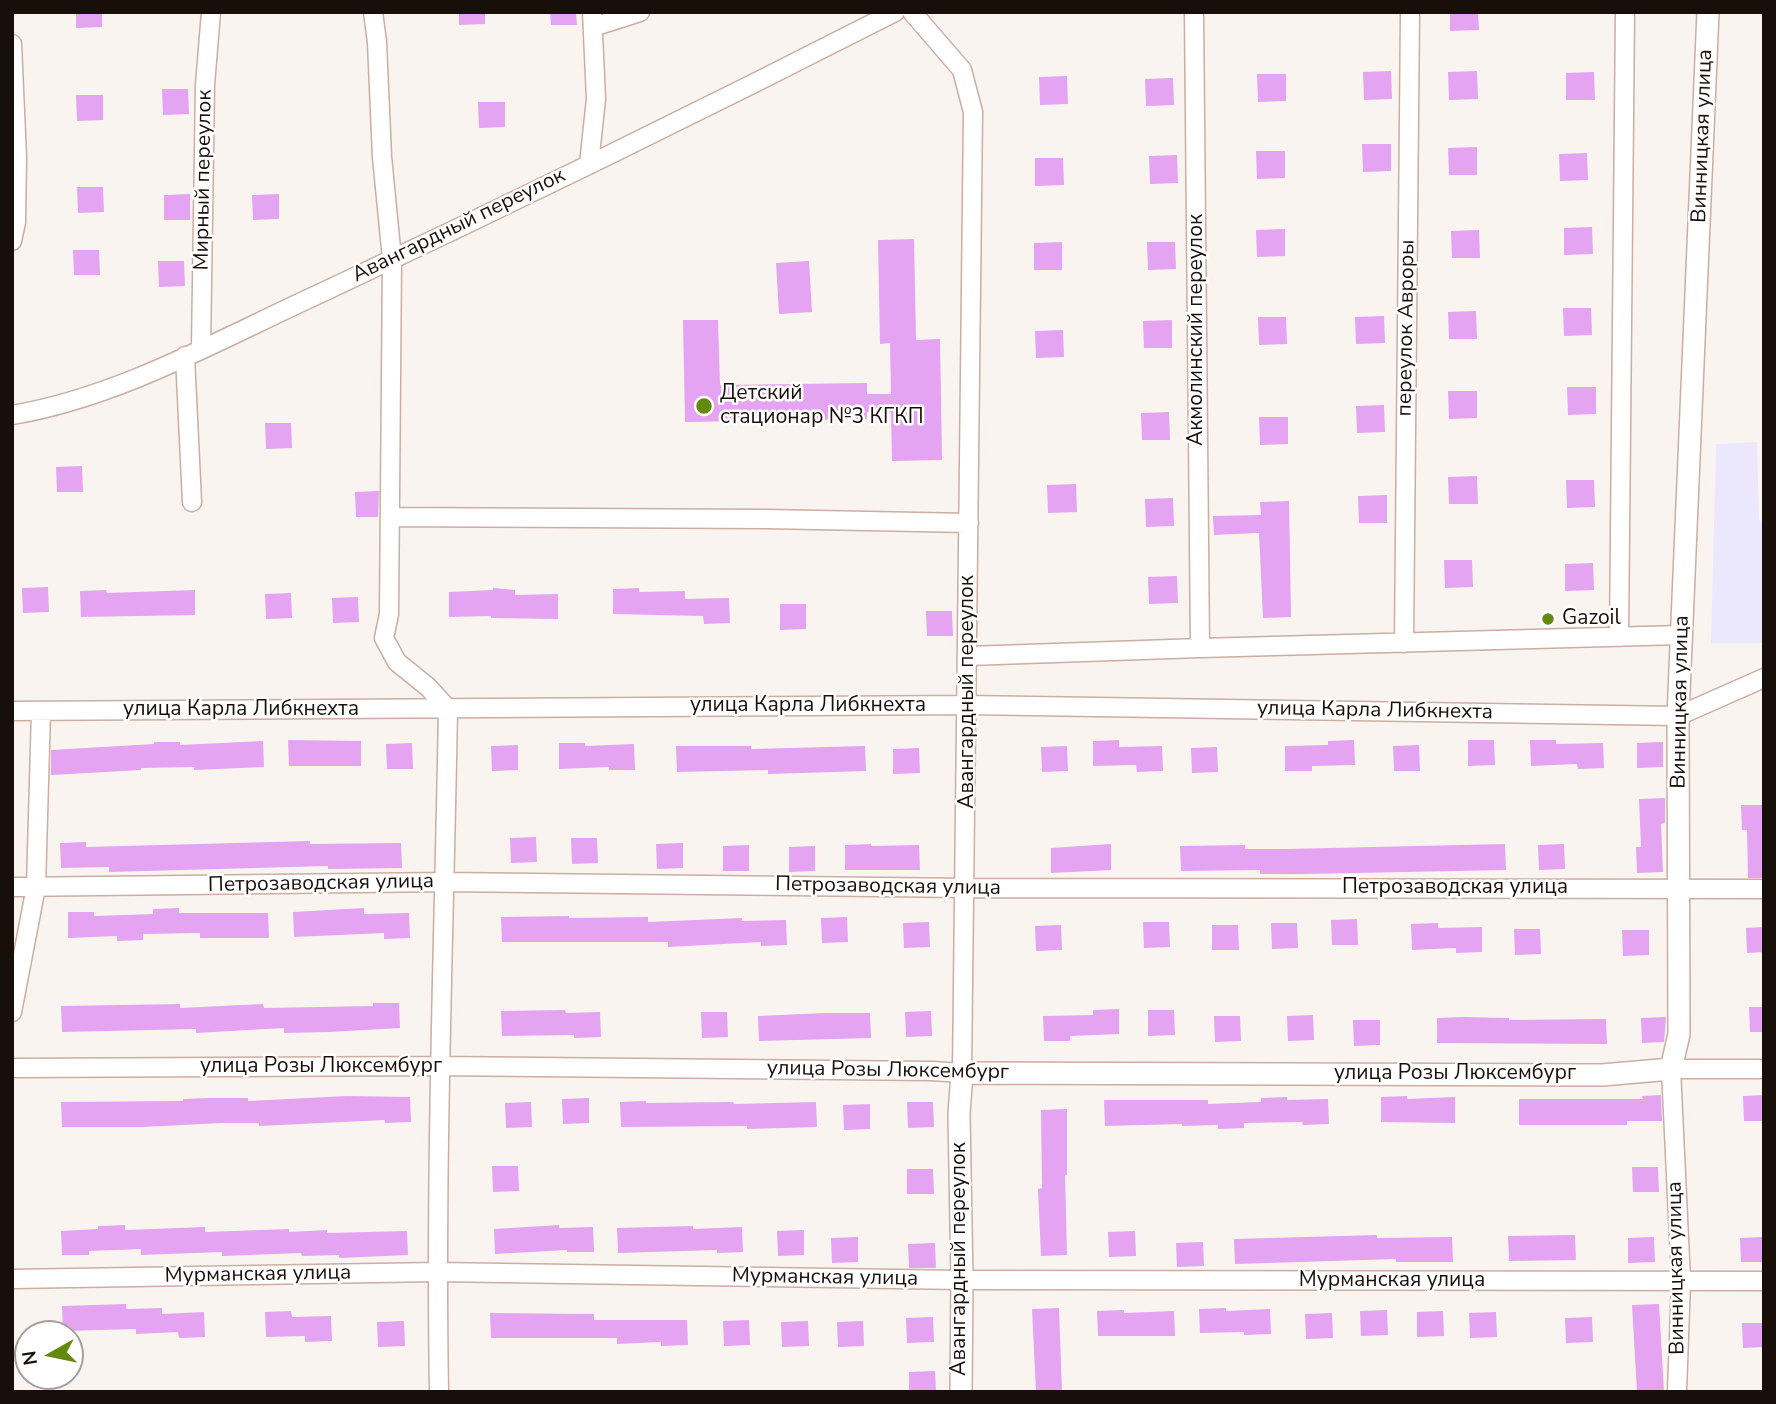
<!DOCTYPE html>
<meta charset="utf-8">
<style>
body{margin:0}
#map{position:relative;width:1776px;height:1404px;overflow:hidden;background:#faf4f1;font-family:"Nunito Sans",sans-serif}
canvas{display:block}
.frame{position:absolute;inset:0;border:14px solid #190f0a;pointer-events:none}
.north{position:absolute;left:14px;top:1320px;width:70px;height:70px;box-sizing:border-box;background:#fff;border:2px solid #a39f9d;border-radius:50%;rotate:261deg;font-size:19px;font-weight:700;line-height:28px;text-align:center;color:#190f0a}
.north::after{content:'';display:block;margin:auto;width:24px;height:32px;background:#65890f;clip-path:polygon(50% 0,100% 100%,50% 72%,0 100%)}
</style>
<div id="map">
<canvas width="1776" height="1404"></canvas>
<div class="frame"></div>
<div class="north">N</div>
</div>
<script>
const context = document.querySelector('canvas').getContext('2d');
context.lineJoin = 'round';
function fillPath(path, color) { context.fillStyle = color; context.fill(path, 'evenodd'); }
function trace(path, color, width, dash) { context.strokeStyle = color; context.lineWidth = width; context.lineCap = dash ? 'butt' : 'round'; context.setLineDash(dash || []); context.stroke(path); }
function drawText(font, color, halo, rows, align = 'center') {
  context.font = font + ' "Nunito Sans",sans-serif'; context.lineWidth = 5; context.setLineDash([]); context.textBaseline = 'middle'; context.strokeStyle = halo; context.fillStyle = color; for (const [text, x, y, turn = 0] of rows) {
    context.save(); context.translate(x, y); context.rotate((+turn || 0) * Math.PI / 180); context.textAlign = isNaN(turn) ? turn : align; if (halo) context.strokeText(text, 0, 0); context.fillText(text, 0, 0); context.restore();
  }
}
const industrial = new Path2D(`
 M1757,442L1759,520L1764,521V643H1711L1716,444Z`);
const building = new Path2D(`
 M76,12H102V27L76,28Z
 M459,12H485V24L459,25Z
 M550,12H576L577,25H551Z
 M1450,12H1478L1479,30L1450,31Z
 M1391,71L1392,99L1364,100L1363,72Z
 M1477,71L1478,99L1449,100L1448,72Z
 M1594,72L1595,100H1566V73Z
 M1257,74H1286V101L1258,102Z
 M1067,76L1068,104L1040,105L1039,77Z
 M1173,78L1174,105L1146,106L1145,79Z
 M162,89H188L189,114L163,115Z
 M76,95H103V120L77,121Z
 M478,102H505V127L479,128Z
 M1362,144H1391V171L1363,172Z
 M1477,147V175H1449L1448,148Z
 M1256,151H1285V178L1257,179Z
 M1587,153L1588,180L1560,181L1559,154Z
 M1177,155L1178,183L1150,184L1149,156Z
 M1035,158H1063L1064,185L1035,186Z
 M77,187H103L104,212L78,213Z
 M190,194V220H164V195Z
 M279,194V219L253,220L252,195Z
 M1592,227L1593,254L1564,255V228Z
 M1285,229V256L1257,257L1256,230Z
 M1479,230L1480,258H1452L1451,231Z
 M914,239L916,340L940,339L942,460L892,461L891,412H867V419L685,422L683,320H718L720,385L867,383V394H891L890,343L880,344L878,240Z
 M1062,242V270H1034V243Z
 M1147,242H1175L1176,269L1148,270Z
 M73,250H99L100,275H74Z
 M158,261H184L185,286L159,287Z
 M809,261L812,312L779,314L776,263Z
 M1563,308H1591L1592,335L1564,336Z
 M1476,311L1477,339H1449L1448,312Z
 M1384,316L1385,343L1356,344L1355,317Z
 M1258,317H1286L1287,344L1259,345Z
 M1172,320V348H1144L1143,321Z
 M1063,330L1064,357L1036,358L1035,331Z
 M1567,387H1596V414L1568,415Z
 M1448,391H1477V418L1449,419Z
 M1384,405L1385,432L1357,433L1356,406Z
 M1169,412L1170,440H1142L1141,413Z
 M1259,417H1288V444L1260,445Z
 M265,423H291L292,448L266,449Z
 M82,466L83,492H57L56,467Z
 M1477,476L1478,504H1449L1448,477Z
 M1566,480H1594L1595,507L1567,508Z
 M1076,484L1077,512L1048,513L1047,485Z
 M379,491L378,517H356L355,492Z
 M1387,495V523H1359L1358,496Z
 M1173,498L1174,526L1146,527L1145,499Z
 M1289,501L1291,617L1263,618L1259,533L1214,535L1213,516L1261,515L1260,502Z
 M1444,560H1472L1473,587L1445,588Z
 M1593,563L1594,590L1565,591V564Z
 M1177,576L1178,603L1149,604L1148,577Z
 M48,587L49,612L23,613L22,588Z
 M493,588L515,590V595L558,594V619L491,618V616L449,617V592L493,590Z
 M639,588V592L685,591V599L729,598L730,623L704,624L703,616L613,614V589Z
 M106,590L107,593L195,590V615L81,617L80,591Z
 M291,593L292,618L266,619L265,594Z
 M358,597L359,622L333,623L332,598Z
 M780,604H806V629L780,630Z
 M926,611H952L953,636H927Z
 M288,740L361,741V766H289Z
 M1119,740V747L1162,746L1163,771L1137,772L1136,765L1093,766V741Z
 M1354,740L1355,765L1312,766V771H1285V746L1328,745V741Z
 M1468,740H1494L1495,765L1468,766Z
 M1530,740H1556V744L1603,743L1604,768L1578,769L1577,764L1531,766Z
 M263,741L264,767L194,770V767L141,768V770L51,775V750L154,744V742H180V745Z
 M1663,742V767L1637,768V743Z
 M412,743L413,769H387L386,744Z
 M559,743H585V746L634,744L635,770H609V767L559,769Z
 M518,745V770L492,771L491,746Z
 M1419,745L1420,771H1394L1393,746Z
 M676,746H751V749L865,746L866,771L768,774V770L677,772Z
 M1067,746L1068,771L1042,772L1041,747Z
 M1217,747L1218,772L1192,773L1191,748Z
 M919,748L920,773L893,774V749Z
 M1665,798V823L1661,824L1663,872L1637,873L1636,847H1641L1639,799Z
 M1741,805H1764V878H1748L1747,830H1742Z
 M536,837L537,862L511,863L510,838Z
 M571,838H597L598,863L572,864Z
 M310,841V844L401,843L402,868L328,869V866L109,872V867L61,868L60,843L86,842V847Z
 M683,843V868L657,869L656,844Z
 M871,844V846L919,845L920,870H845V845Z
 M1111,844V870L1051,873V848Z
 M1505,844L1506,870L1304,874H1260V870L1181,871L1180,846L1245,845V849H1286Z
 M1564,844L1565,869L1539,870L1538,845Z
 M749,845V871H723V846Z
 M815,846V871L789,872V847Z
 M179,908V913H268L269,938H200V933L143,934V940L117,941V936L68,938V912H94V916L153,914V909Z
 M364,908V914L409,913L410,938L384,939V933L294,937L293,912Z
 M569,916V918L648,917V922L742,918V921L786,920L787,945L761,946V942L668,947V942H502L501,917Z
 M847,917L848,942L822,943L821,918Z
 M1357,919L1358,945H1332L1331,920Z
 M929,922L930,947L904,948L903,923Z
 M1143,922H1169L1170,947L1144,948Z
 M1271,923H1297L1298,948L1272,949Z
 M1438,923V928L1482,927V952L1456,953V948L1412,950L1411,924Z
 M1061,925L1062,950L1036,951L1035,926Z
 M1212,925H1238L1239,950H1212Z
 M1764,927V952L1747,953L1746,928Z
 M1514,929H1540L1541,954L1515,955Z
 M1622,930H1649V955L1623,956Z
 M373,1003H399L400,1028L329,1032L284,1033V1028L196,1033V1029L62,1032L61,1006L180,1004V1008L263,1004L264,1008L373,1006Z
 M1749,1007H1764V1032H1750Z
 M1119,1009V1034L1070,1036V1041H1044L1043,1016L1093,1015V1010Z
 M565,1010L566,1013L600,1012L601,1037L574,1038V1035L502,1036L501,1011Z
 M1148,1010H1174L1175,1035L1148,1036Z
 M931,1011L932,1036L906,1037L905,1012Z
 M701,1012H727L728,1037L702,1038Z
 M826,1013H870L871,1038L759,1041L758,1016Z
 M1313,1015L1314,1040L1288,1041L1287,1016Z
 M1214,1016H1240L1241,1041L1215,1042Z
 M1463,1017L1509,1018V1020L1606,1019L1607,1044L1437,1043V1018Z
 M1666,1017L1664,1042L1642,1043L1641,1018Z
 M1353,1020H1380V1045L1354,1046Z
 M1661,1095L1662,1121H1627V1125H1519V1099H1643L1642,1096Z
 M1764,1095V1121H1744L1743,1096Z
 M347,1096L410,1097L411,1122L385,1123V1120L259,1126V1123H222L143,1127H62L61,1102L183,1101V1099L209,1098H248V1101Z
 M1407,1096V1099L1455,1097V1123L1381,1122V1097Z
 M1287,1097V1100L1328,1099L1329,1124L1303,1125L1302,1122L1244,1123V1128L1218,1129V1125L1182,1126V1124L1105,1126L1104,1100H1208V1104L1261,1102V1098Z
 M589,1098V1123L563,1124L562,1099Z
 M646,1101V1103L733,1102L734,1104L816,1102L817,1127L747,1129V1126L621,1127L620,1102Z
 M531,1102L532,1127L506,1128L505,1103Z
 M907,1102H933L934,1127L908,1128Z
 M870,1104V1129L844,1130L843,1105Z
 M1067,1109V1175H1065L1067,1255L1041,1256L1038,1189L1042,1188L1041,1110Z
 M492,1166H518L519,1191L493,1192Z
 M1632,1167H1658L1659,1192H1633Z
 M907,1169H933L934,1194H907Z
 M125,1225V1230L205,1227V1232L289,1229V1232L327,1230V1233L407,1231L408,1255L339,1258V1255L302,1256L301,1253L222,1256V1252L141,1255V1249L89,1251V1255H62L61,1231L98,1229V1226Z
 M559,1225V1228L593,1227L594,1252H567V1250L495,1254L494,1229Z
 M693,1226V1229L742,1227L743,1252L717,1253V1250L618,1253L617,1228Z
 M804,1230V1255L778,1256L777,1231Z
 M1135,1231L1136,1256L1109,1257L1108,1232Z
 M1377,1235V1238L1452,1237L1453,1262H1396V1259L1235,1264L1234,1239Z
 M1575,1235L1576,1260L1509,1261L1508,1236Z
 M858,1237V1262L832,1263L831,1238Z
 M1654,1237L1655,1262L1628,1263V1238Z
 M1764,1237V1262H1741L1740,1238Z
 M1203,1242L1204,1266L1177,1267L1176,1243Z
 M935,1243L936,1268H909L908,1244Z
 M126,1304V1309L162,1308V1314L204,1312L205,1337L179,1338L178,1332L136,1334V1329L63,1331L62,1306Z
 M1659,1304L1664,1392H1637L1632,1305Z
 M1059,1308L1062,1392H1036L1032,1309Z
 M1226,1308V1311L1270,1309L1271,1334L1244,1335V1332L1200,1333L1199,1309Z
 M1124,1310V1313L1174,1311L1175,1336H1098L1097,1311Z
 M1387,1310L1388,1335L1361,1336L1360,1311Z
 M291,1311L292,1317L331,1316L332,1341L305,1342V1336L266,1337L265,1312Z
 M1443,1311L1444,1336L1417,1337V1312Z
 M1496,1312L1497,1337L1470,1338L1469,1313Z
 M490,1313L594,1314V1320H687L688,1345L661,1346V1342L617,1344V1338H491Z
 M1332,1313L1333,1338L1306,1339L1305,1314Z
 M933,1317L934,1342L907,1343L906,1318Z
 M1592,1317L1593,1342L1566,1343L1565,1318Z
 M749,1320L750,1345L724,1346L723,1321Z
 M404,1321L405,1346L378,1347L377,1322Z
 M808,1321L809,1346L782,1347L781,1322Z
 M863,1321L864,1346L838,1347L837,1322Z
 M1742,1323H1764V1347L1743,1348Z
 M935,1371L936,1392H909V1372Z`);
const minor = new Path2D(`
 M373,12L377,42L382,157L392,259L389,614L384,638L397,662L428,687L448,709C444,936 435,1164 439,1392
 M1194,12L1200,648
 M593,27L640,12
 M12,44L17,157L16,222L12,241
 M589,164L596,99L592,12
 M201,348L205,85L211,12
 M185,356L192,502
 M12,415C120,397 222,338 321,293C513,203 705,109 895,12
 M390,517L766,519L969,523
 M1619,637L1625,12
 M1404,643L1410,12
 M968,656L1200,648L1681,635
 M12,711L967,705L1678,716L1764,678
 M12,887L445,882L966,888L1764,889
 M12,1012L36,887L41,711
 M12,1068L439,1066L932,1071L962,1073L973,112L962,70L912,12
 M12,1279L437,1272L962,1280L1764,1281
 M1677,1392L1681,1281L1671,1069H1764`);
const major = new Path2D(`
 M961,1392L962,1280L959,1114L962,1073L1602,1075L1671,1069L1679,1034L1678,716L1708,12`);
const markers = [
 [704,406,9,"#65890f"],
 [1548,619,7,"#65890f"]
];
const streetNames = [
 ["Винницкая улица",1703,136,-88],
 ["Мирный переулок",204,180,-89],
 ["Авангардный переулок",459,226,-26],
 ["переулок Авроры",1407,328,-89],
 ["Акмолинский переулок",1197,330,-90],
 ["Авангардный переулок",968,692,-90],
 ["Винницкая улица",1681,702,-89],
 ["улица Карла Либкнехта",808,706],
 ["улица Карла Либкнехта",241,710],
 ["улица Карла Либкнехта",1375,711,1],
 ["Петрозаводская улица",321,884,-1],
 ["Петрозаводская улица",888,887,1],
 ["Петрозаводская улица",1455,888],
 ["улица Розы Люксембург",321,1067],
 ["улица Розы Люксембург",888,1071,1],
 ["улица Розы Люксембург",1455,1074],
 ["Авангардный переулок",960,1259,-90],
 ["Винницкая улица",1677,1268,-91],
 ["Мурманская улица",258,1275,-1],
 ["Мурманская улица",825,1278,1],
 ["Мурманская улица",1392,1281]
];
const poiNames = [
 ["Детский",720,394],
 ["стационар №3 КГКП",720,418],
 ["Gazoil",1562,619]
];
fillPath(industrial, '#ebe8fe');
fillPath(building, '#e4a4f1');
trace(minor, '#cbada1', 21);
trace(major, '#cbada1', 24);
trace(minor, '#fff', 18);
trace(major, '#fff', 21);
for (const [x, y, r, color] of markers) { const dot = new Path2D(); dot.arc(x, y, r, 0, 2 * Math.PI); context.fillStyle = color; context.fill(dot); trace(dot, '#fff', 2.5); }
drawText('21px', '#190f0a', '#fff', streetNames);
drawText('21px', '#190f0a', '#fff', poiNames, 'left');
</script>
